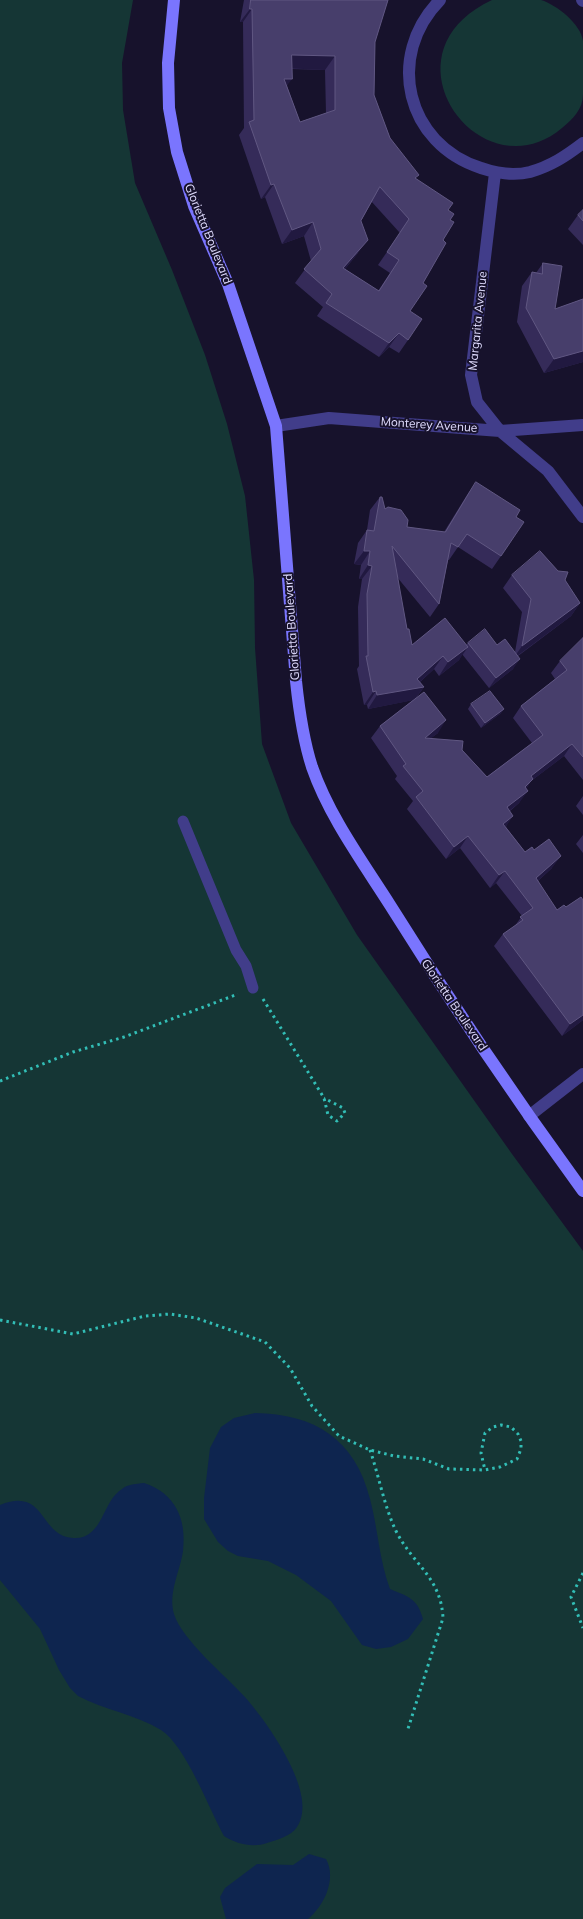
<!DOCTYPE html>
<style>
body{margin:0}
canvas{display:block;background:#17122c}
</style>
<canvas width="583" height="1919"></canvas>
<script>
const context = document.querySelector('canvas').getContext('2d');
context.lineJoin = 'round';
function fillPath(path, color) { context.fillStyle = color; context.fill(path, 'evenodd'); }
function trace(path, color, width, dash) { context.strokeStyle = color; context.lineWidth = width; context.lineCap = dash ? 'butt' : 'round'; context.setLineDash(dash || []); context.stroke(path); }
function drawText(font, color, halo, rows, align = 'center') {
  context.font = font + ' Mulish,sans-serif'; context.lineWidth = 4; context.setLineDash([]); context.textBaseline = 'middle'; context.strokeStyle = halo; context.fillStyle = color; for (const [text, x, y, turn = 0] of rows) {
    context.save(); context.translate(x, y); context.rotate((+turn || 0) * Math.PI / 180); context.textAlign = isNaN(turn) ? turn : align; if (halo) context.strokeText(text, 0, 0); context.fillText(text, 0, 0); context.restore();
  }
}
const green = new Path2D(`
 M0,0H133L122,63L123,110L135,183L172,270L205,355L227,424L245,496L254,580L255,648L262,744L291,823L357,935L512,1154L583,1251V1919H0Z
 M492,0C507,0 527,0 541,0C557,5 581,24 583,41C583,58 583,77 583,94C583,109 573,119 562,128C481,196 376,54 492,0Z`);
const water = new Path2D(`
 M255,1413C315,1414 355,1439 370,1499C378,1529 379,1559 390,1589C409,1597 417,1598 423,1619L408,1639L391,1647L376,1649L362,1645L331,1601L296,1575L268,1561L238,1556L228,1551L218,1542L204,1519V1498L210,1448L221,1427L234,1418Z
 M144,1483C175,1493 187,1519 183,1551C180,1572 168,1592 174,1614C182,1640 226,1676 245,1697C267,1722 320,1795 297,1827C291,1836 277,1840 267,1843C253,1848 236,1844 224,1836C209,1809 186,1746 161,1730C135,1714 104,1710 78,1696L70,1688L59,1670L40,1629L0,1580V1505C46,1486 39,1536 73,1538C103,1540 102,1501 122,1489C128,1484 136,1484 144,1483Z
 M309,1854L326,1859C337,1879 324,1906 308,1919H226L220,1897L225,1888L257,1864L293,1865Z`);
const path = new Path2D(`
 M263,999L324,1098L328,1115L337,1121L345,1113L343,1108L324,1098
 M0,1081L73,1052L124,1037L238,994
 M0,1320L73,1334L145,1316L170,1314L196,1318L265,1342L290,1368L312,1406L339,1436L370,1450L394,1456L423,1459L449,1469L485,1470L500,1467L517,1459L521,1449V1441L518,1434L511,1427L501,1425L493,1427L485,1433L481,1453L485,1470
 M370,1450C379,1476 384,1506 396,1531C413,1565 441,1577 443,1618L407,1732
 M583,1573L571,1597L583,1628`);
const lane = new Path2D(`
 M183,821L236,950L246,966L253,988`);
const street = new Path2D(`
 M440,0C385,56 406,144 481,168C495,173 514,176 530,172C551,166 566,156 583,143
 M582,0L583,1
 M495,173L471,375L477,402L500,431L548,471L583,517
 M276,426L329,418L500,431L583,425
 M529,1116L583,1074`);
const secondary = new Path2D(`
 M174,0L168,63L169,108L177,152L194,206L228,284L276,426L296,681C299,710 303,739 312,767C329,816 362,861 390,905C451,1003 515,1098 583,1191`);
const wall = new Path2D(`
 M244,0H388L375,42L374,95L390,138L416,179L448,210L450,220L443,240L410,311L408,340L399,353L389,347L379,357L317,316L323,307L295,283L311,261L304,236L282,244L265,197L261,199L239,135L244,128L243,22H240ZM292,69L325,70L326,113L300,122L287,86ZM371,201L400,233L378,265L390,273L378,291L345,269L358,253L361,221Z
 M583,210V245L568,229L578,215Z
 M543,263L555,309L583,299V362L544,373L517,322L522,286L532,272L536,273Z
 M476,482L516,517L501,556L492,569L458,547L449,560H448L439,604L430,617L397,577L407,629L412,645H466L468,643L497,645L515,652L522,612L503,588L512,575L565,580L580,603L571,616L518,656L513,669L489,688L462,654L459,660L439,676L434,669L420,682L424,687L416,698L438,733L431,738L462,750L487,777L532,743L513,718L521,706L555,679L551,673L560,661L583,638V780L564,756L531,781L526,789L519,803L510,811L506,827L525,852L534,850L552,868L538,881L583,1020L562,1036L494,946L503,934L514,927L522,916L496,883L490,888L460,848L446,859L407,809L413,801L395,779L397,776L371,738L380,726L413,700L368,709L367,705H364L357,669L359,666L358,607L362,579H359L361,565L354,564L358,543L367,530L370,510L380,497L385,509L407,527L444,532L467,495Z
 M471,704L504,709L500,714L481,728L468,709Z
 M583,796V815L576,806Z
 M583,835V853L576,844Z`);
const shadedWall = new Path2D(`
 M250,9H252L243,22H240Z
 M292,55L335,56L325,70L282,68Z
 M284,79H292L282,92Z
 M274,184L265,197L261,199L271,185Z
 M313,222L304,236L282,244L292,230Z
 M368,240L358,253L334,282L343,268Z
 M399,333L389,347L379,357L389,343Z
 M583,351V362L544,373L554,359Z
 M364,551H370L361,565L354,564Z
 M368,565L372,566L362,579H359Z
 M580,603L571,616L513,659L522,646Z
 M468,647L459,660L439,676L448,662Z
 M443,656L434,669L412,689L424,687L414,700L368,709L377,695L417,679Z
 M520,659L513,669L489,688L496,678Z
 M376,691L367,705H364L373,692Z
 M504,709L500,714L481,728L485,723Z
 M446,720L438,733L416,750L425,738Z
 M572,744L564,756L531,781L525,791L516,799L531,776Z
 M528,791L519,803L498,820L507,807Z
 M513,816L505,828L503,824Z
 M468,836L460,848L446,859L454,847Z
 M561,856L552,868L528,890L536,878Z
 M505,871L496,883L490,888L499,875Z
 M583,1015V1020L562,1036L570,1024Z`);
const building = new Path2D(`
 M251,0H388L375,42L374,95L390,138L419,175L415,178L453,203L448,210L454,214L450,220L454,222L443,240L446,243L423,283L427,286L410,311L422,319L408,340L399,333L389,343L326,303L332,294L304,269L321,249L313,222L292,230L274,184L271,185L249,122L254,120L252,9H250ZM292,55L335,56V110L300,122L284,79H292ZM380,187L409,219L387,252L399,260L379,291L343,268L368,240L361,221Z
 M583,210V221L578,215Z
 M543,263L562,266L555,309L583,299V351L554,359L526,308L532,272L542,274Z
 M476,482L520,510L516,517L524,522L501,556L467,534L458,547L451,543L439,604L392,546L407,629H409L412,645L445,618L468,647L448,662L443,656L417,679L424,687L377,695L376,691L373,692L366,656H368L367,594L372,566L368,565L370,551H364L367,530L374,531L380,497H382L385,509L388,507L401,510L408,520L407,527L445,532Z
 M540,551L558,571L568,572L565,580L580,603L522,646L531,599L512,575Z
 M485,629L497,645L505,639L520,659L496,678L468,643Z
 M583,638V757L572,744L531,776L533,779L525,787L528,791L507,807L513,816L503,824L525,852L532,847L534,850L549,839L561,856L536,878L557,910L564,905L566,907L581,897L583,900V1015L570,1024L503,934L523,920L520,917L533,908L505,871L499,875L468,836L454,847L416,797L423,791L403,766L406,764L380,726L424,692L446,720L425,738L463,741L462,750L487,777L543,735L521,706L567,670L560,661Z
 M490,691L504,709L485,723L471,704Z`);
const streetNames = [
 ["Glorietta Boulevard",208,234,68],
 ["Margarita Avenue",478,321,-84],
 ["Monterey Avenue",429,425,4],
 ["Glorietta Boulevard",292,627,-94],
 ["Glorietta Boulevard",454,1005,56]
];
fillPath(green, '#153635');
fillPath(water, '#0e254f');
trace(path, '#32beb6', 3, [2.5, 4]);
trace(lane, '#413d8a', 11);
trace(street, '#413d8a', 12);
trace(secondary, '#7a75fe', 12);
fillPath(wall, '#352b59');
fillPath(shadedWall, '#211940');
fillPath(building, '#473e6b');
trace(building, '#605782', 1);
drawText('12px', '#e1ddff', '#17122c', streetNames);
</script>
